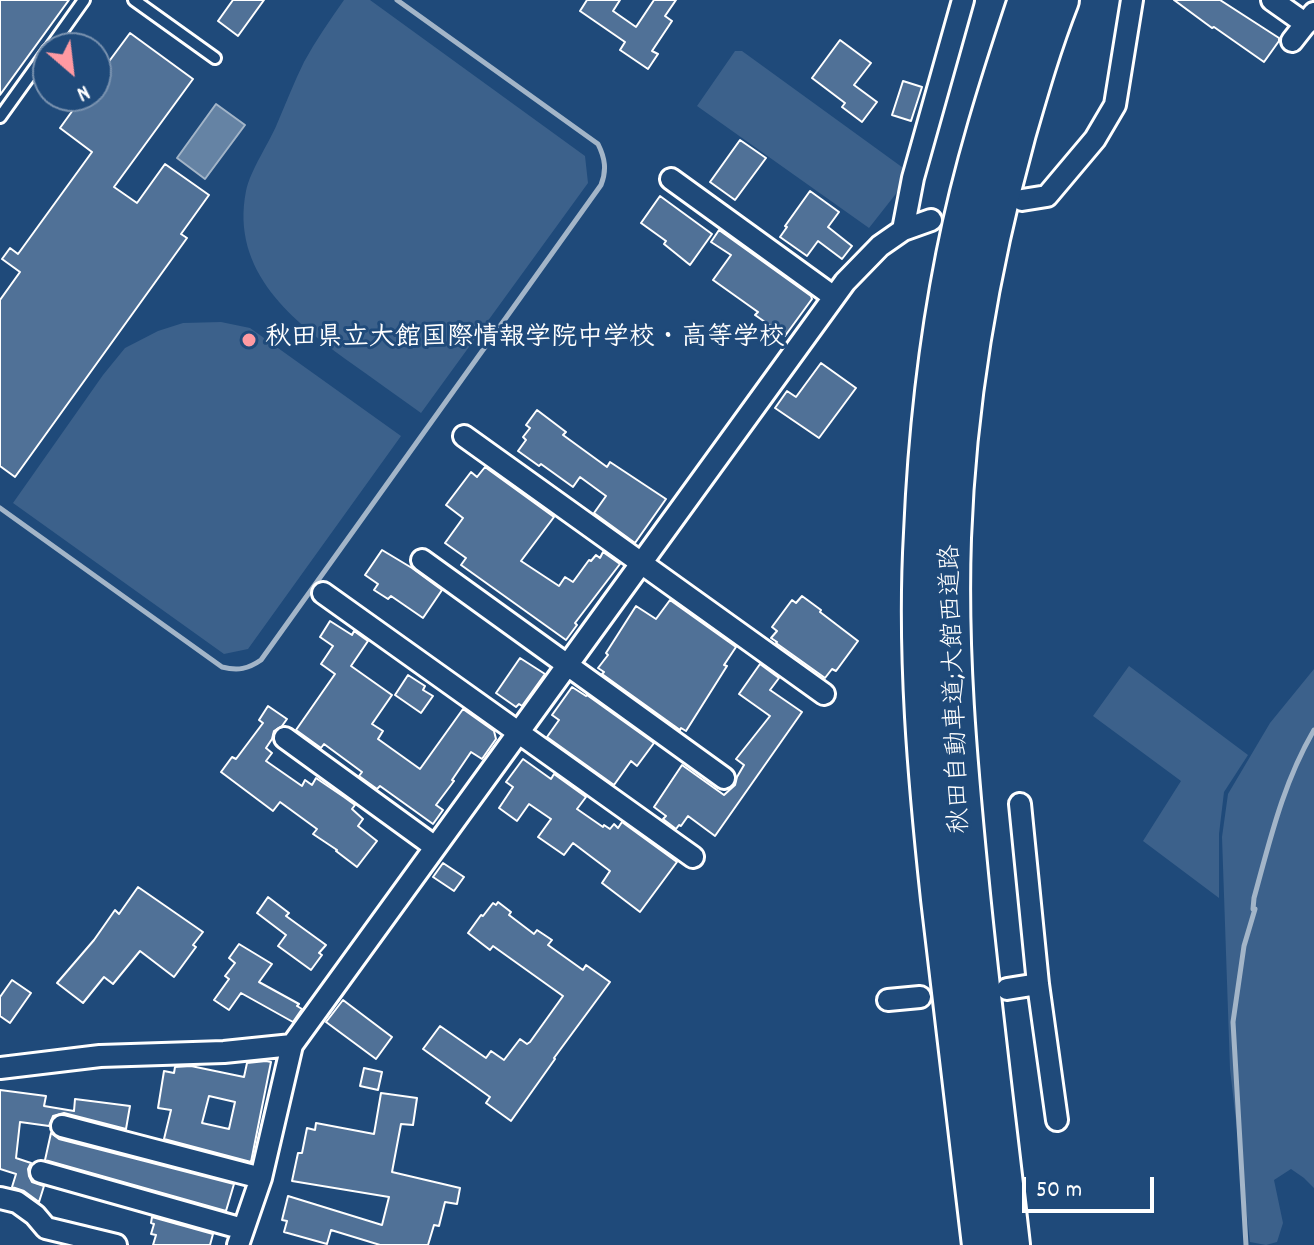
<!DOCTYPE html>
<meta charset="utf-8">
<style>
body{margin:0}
#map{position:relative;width:1314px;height:1245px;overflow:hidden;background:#1f4a7a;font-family:Dekko,sans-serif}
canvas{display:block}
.north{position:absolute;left:32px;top:32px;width:80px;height:80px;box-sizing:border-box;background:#1f4a7a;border:2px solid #7992af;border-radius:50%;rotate:152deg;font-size:22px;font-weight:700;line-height:32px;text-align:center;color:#fff}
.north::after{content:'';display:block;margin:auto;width:28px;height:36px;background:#ff9aa2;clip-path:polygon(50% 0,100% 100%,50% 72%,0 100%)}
.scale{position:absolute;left:1022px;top:1177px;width:132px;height:36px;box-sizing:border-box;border:4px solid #fff;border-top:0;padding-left:10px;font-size:24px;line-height:28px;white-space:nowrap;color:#fff;-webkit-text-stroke:6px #1f4a7a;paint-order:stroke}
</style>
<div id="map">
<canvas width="1314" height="1245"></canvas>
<div class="north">N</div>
<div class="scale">50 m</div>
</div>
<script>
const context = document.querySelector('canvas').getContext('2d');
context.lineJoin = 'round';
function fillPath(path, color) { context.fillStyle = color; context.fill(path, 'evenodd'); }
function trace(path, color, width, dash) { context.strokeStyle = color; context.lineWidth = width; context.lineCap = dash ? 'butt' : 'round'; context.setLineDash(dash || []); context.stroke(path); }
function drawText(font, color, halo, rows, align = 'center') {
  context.font = font + ' Dekko,"Klee One",sans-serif'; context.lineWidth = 6; context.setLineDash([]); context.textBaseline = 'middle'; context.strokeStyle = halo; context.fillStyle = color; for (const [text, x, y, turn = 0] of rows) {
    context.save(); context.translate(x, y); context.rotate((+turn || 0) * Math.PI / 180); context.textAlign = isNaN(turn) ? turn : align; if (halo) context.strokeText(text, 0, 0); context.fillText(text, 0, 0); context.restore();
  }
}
const green = new Path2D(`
 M344,0H370L585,156L588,183L421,413C397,396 374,379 351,363C293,321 230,272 246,191C250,171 269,143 277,124C286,103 294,82 304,62C316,40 330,20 344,0Z
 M735,51H742L906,170V181L869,228L697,106Z
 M221,322L250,328L401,436L248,649L224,654L13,503L103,375L125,348L158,331L183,323Z
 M1129,666L1248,755L1224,792L1219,834V898L1143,841L1181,781L1093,716Z
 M1314,669V1188L1304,1178L1291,1169L1274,1180L1283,1223L1277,1242L1266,1245L1250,1242L1230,1069L1222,837L1228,794L1270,723Z`);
const water = new Path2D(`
 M216,104L245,125L205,179L177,158Z`);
const stream = new Path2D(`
 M0,508L222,667C238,671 248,669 261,660L601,185C607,170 605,158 598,144L397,0
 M1246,1245L1233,1022L1244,946L1255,909H1253L1254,898C1270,840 1283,783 1314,730`);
const building = new Path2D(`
 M0,0H69L0,95Z
 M233,0H264L238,36L218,21Z
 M587,0H620L613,11L636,27L654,0H676L665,16L672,21L652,51L658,54L648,69L620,50L625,42L580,11Z
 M1174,0H1220L1279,38V41L1264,62L1214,27L1212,28Z
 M130,33L193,79L114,187L137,203L165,164L209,195L181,234L187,238L15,477L0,466V300L20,272L2,259L10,248L18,254L92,152L60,128L83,96H96V79Z
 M840,40L871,63L854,85L877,102L862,122L842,107L845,103L812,78Z
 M903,81L922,87L911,121L892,115Z
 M740,140L766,158L735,200L710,182Z
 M810,191L839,212L828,227L852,246L842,259L818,241L807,256L780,237L787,227L785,226Z
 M660,196L712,234L690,265L664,244L666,241L641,223Z
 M719,230L811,296L812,299L785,336L755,315L758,312L713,280L731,255L711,242Z
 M821,363L856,388L819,438L775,408L787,391L796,397Z
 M537,410L566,432L563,435L607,467L610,462L666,499L635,543L594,513L606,496L580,477L573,487L541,464L539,466L518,451L526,440L523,437L530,428L526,425Z
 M485,467L554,517L521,561L559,586L565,577L573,582L589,560L591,561L596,555L600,558L603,552L620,564L575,623L577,625L566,640L461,565L466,558L445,543L463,518L446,505L471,472L477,477Z
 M382,550L412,568L442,590L423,618L391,596L388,599L374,590L378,584L365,575Z
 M802,596L821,610L820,612L858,641L836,671L832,669L825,678L776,643L777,642L771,638L777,631L772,627L792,600L796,603Z
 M670,600L736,647L724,665L727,666L686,731L681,728L680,730L602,674L604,672L598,668L608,655L606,653L636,606L656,619Z
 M330,621L352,635L354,631L368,641L351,666L392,695L372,724L383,731L378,739L420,769L463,709L494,731L496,739L482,759L471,752L452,780L454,781L436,805L443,810L433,824L380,786L377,789L359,776L362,772L324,744L321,748L296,730L335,674L321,664L333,646L320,637Z
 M520,658L545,674L522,706L519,704L516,707L496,693Z
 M760,664L779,678L770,690L802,712L715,836L688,816L681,826L679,825L676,829L663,819L666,816L654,807L682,765L724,795L735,785L737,777L744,765L736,759L770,716L739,694Z
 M408,675L425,686L423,690L433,696L421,713L395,695Z
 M572,687L586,696L587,695L654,743L637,766L631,761L614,785L547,737L559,720L552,715Z
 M268,706L287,719L282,726L274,731L272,739L266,748L272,753L266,761L302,786L305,780L312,785L316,778L344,797L355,805L352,809L363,819L358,826L377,841L357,867L336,851L337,850L313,834L317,829L280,802L273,811L221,772L232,757L236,759L263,723L259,720Z
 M523,759L551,779L554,774L586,797L577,809L603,827L604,825L610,829L614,824L618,828L622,822L677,862L640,912L602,883L610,871L573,843L564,855L538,837L551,819L529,804L517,821L499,808L513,787L506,782Z
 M443,863L464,877L454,891L433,877Z
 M138,887L203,932L193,945L196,947L174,977L140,951L113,984L104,977L83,1003L57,983L94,940L115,910L119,914Z
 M268,897L289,913L286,916L326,945L319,953L322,955L311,970L278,946L286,935L257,913Z
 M498,902L511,912L509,915L534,934L537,930L552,940L548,945L583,970L586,965L610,982L554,1058L555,1059L511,1121L486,1103L490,1097L423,1049L440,1026L486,1058L491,1051L504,1060L520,1039L527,1044L530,1042L563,996L493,946L490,950L468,933L481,915L483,916L493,903L496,905Z
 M239,944L272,964L259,982L299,1004L297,1006L302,1009L293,1022L241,993L229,1010L214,1000L229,979L225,976L235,963L229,958Z
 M12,980L31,993L10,1023L0,1016V997Z
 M343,1000L392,1037L376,1059L326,1022Z
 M266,1061L271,1062L251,1162L164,1139L171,1110L158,1108L164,1071L174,1073L175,1067L191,1066L244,1077L247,1063ZM209,1096L235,1102L229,1129L202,1123Z
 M364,1068L382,1072L378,1090L360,1086Z
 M0,1090L46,1096L44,1106L74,1111L75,1099L130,1106L126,1129L64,1113L53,1116L49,1126L20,1122L16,1158L31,1163L28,1169L29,1176L32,1182L44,1186L39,1202L24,1191L12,1187L16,1174L0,1169Z
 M381,1093L417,1098L413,1125L401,1124L392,1172L460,1188L457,1204L445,1202L439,1226L434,1225L428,1245H380L331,1230L327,1244L284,1232L287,1221L282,1220L288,1196L382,1225L389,1197L292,1181L298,1153H302L307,1128L315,1130L316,1123L374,1134Z
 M51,1133L59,1139L234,1184L226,1211L45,1160Z
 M152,1217L213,1234L210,1245H153L156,1235L151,1234L154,1224L151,1223Z`);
const lane = new Path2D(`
 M134,0L215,58
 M50,48L84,0
 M0,117L48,50`);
const street = new Path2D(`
 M1272,0L1306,24
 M1292,41L1314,13
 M671,179L834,297
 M1022,200L1047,196L1095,139L1115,105L1132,0
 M903,230L913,178L963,0
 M464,436L824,694
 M422,560L724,778
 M323,593L693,857
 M285,738L435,847
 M1020,804L1038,984L1057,1120
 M1007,989L1038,984
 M888,1000L920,997
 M0,1068L100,1056L224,1052L292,1045
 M62,1126L261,1178
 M41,1172L243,1229
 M0,1198L17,1202L35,1215L46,1228L116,1245
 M238,1245L261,1178L292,1045L845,282L880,246L903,230L931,220`);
const highway = new Path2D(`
 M982,1245C968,1130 954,1015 941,899C928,778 917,655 924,533C928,440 938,347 956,256C973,169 1000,84 1028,0
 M1010,1245C996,1121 980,998 968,874C957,762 947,650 951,538C956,402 980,264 1016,133C1029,88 1042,43 1059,0`);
const markers = [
 [249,340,8,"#ff9aa2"]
];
const poiNames = [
 ["秋田県立大館国際情報学院中学校・高等学校",265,340]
];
const streetNames = [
 ["秋田自動車道;大館西道路",958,689,-92]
];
fillPath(green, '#3c618b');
fillPath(water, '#6583a4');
trace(water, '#a3b5c8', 2);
trace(stream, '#a3b5c8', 5);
fillPath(building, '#507197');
trace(building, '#fff', 2);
trace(lane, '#fff', 16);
trace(street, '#fff', 26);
trace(highway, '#fff', 44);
trace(lane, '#1f4a7a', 10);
trace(street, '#1f4a7a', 20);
trace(highway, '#1f4a7a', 38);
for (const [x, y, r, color] of markers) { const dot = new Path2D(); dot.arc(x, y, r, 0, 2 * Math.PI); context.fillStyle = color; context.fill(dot); trace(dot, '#1f4a7a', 3); }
drawText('bold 26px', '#fff', '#1f4a7a', poiNames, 'left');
drawText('26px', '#fff', '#1f4a7a', streetNames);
</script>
